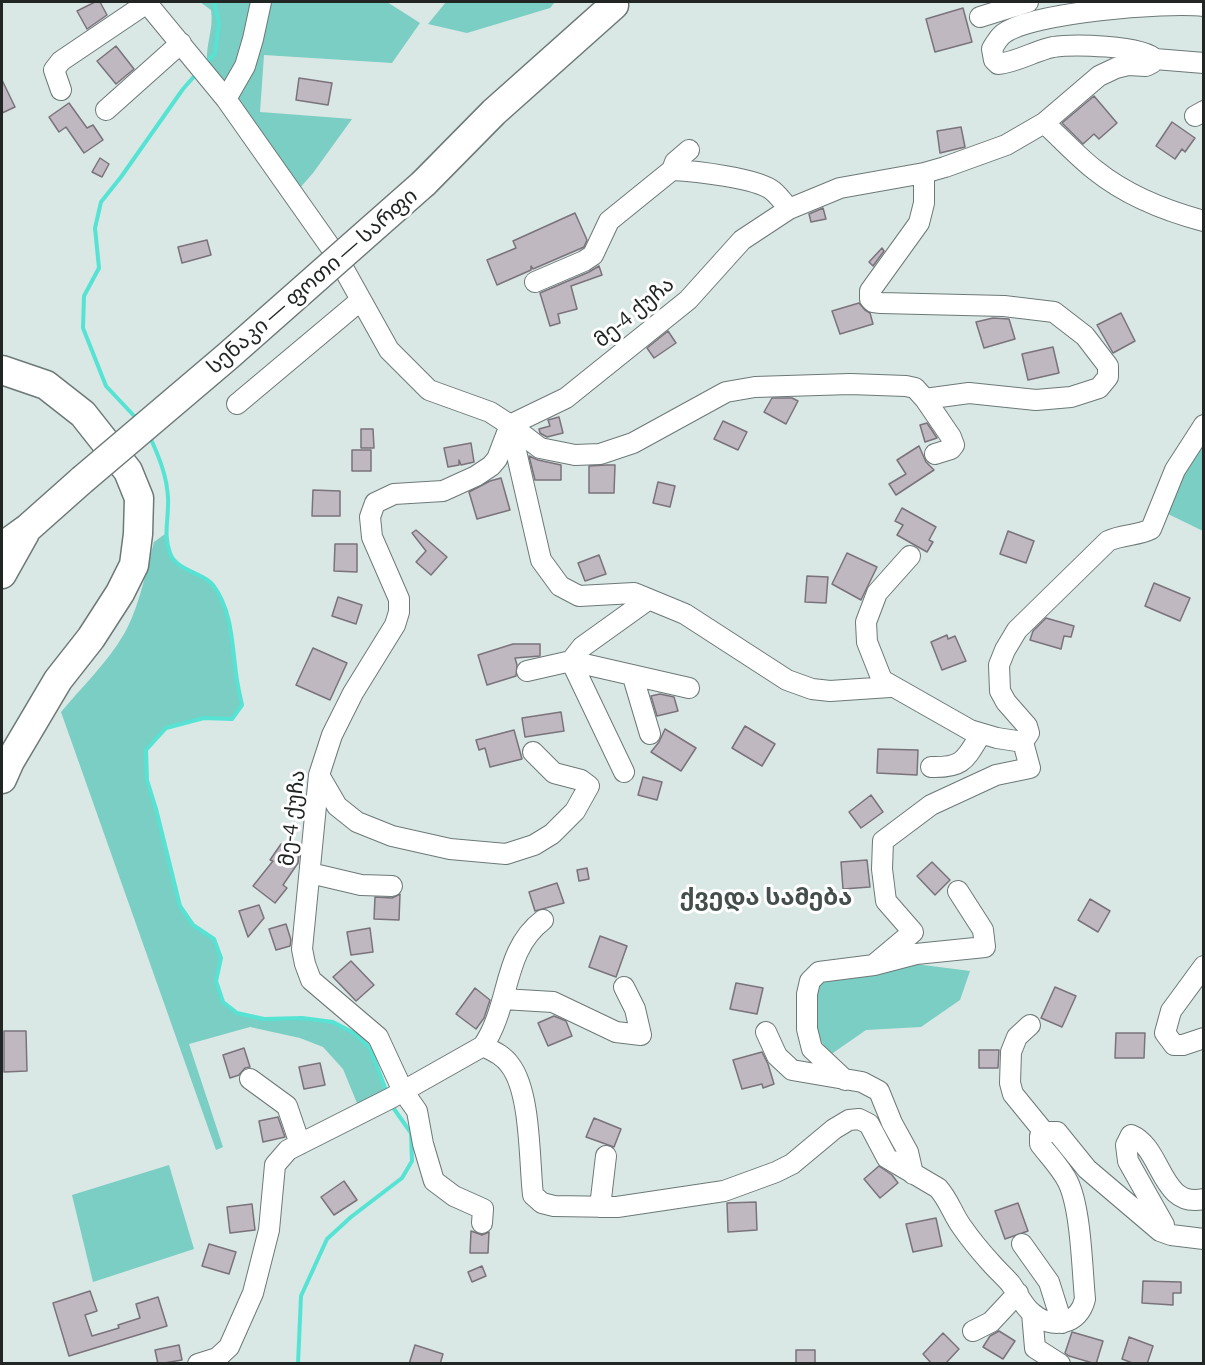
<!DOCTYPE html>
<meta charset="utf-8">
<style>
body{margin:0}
#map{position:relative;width:1205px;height:1365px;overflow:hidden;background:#d9e7e5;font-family:Ubuntu,sans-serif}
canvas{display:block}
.frame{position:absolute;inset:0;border:3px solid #212625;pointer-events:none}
</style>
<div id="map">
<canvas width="1205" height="1365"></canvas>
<div class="frame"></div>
</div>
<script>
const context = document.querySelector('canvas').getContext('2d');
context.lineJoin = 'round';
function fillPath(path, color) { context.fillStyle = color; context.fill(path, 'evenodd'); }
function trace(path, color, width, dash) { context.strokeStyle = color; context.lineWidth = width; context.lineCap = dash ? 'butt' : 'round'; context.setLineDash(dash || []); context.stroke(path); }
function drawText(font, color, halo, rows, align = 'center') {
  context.font = font + ' Ubuntu,"Noto Sans Georgian",sans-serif'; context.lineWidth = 6; context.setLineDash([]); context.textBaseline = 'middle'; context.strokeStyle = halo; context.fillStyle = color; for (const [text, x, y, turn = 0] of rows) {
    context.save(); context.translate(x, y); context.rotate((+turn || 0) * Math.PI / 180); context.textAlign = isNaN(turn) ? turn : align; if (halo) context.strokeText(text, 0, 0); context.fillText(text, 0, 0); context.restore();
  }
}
const green = new Path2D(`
 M200,2H387L420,23L392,63L264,55L260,112L352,119L313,173L299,189L207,61C206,43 214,28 211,10Z
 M446,2H555L550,8L467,33L428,24Z
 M1203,433V531L1164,512Z
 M165,534L170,555L183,568L212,583L225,607L234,644L236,675L242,705L232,719L204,718L166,728L146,750L147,780L156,809L180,906L193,925L214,939L221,958L216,981L223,1002L237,1013L264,1019L302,1018L333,1022L354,1033L370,1048L388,1096L359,1108L343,1069L323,1047L300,1038L250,1027L189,1044L223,1147L216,1150L61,712C82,687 107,663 124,634C138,611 147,568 154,542Z
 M908,963L970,971L960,1000L921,1027L866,1030L830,1055L814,1030L810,988L819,973Z
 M169,1165L194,1249L93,1282L72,1195Z`);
const stream = new Path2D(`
 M204,64L215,54L219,23L214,2
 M137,419L106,386L83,328L84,296L99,268L95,228L101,202L121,177L183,89L198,72
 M150,437C159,457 167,476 168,498C169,517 163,535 170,553C177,572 203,572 213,585C232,610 232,644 236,673C237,684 240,695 242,705L232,719L204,718L166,728L146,750L147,780L156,809L180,906L193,925L214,939L221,958L216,981L223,1002L237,1013L264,1019L302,1018L333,1022L354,1033L370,1048L387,1093
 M298,1364L301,1296L327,1239L351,1217L402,1178L412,1161L411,1133L392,1106`);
const building = new Path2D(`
 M95,2H100L107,15L87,29L77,11Z
 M963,8L972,42L935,52L926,19Z
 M116,46L134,69L116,84L97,61Z
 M299,78L332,83L328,105L296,100Z
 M2,80L15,107L2,113Z
 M1094,96L1117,123L1099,139L1094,134L1083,144L1062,123Z
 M69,103L87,128L93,125L103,140L84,153L66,127L59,132L49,117Z
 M1172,122L1195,138L1185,152L1182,149L1175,159L1156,146Z
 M961,127L965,147L940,153L937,131Z
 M100,158L109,164L102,177L92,172Z
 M823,208L826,219L811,222L809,214Z
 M575,213L587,240L584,247L533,269L531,266V270L497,285L487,260L516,248L513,241Z
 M207,240L211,255L182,263L178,247Z
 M882,248L884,251L873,266L869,262Z
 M599,266L602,275L571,286L577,309L558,314L560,323L550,326L540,293L589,272Z
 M859,303L865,310L870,313L873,324L840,334L832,311Z
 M1121,313L1135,341L1113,353L1097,325Z
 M993,318L1009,319L1015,339L984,348L976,322Z
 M668,331L676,343L654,358L647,348Z
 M1053,347L1059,373L1028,380L1022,354Z
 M772,398H792L798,401L786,424L764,412Z
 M559,417L563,433L547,437L540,433L539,429L550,426L548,420Z
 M723,421L747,432L738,450L714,439Z
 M927,423L937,438L925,442L920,425Z
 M361,429H373L374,448H361Z
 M471,443L474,462L461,465L459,460V465L448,467L444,448Z
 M919,446L926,462L934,470L896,495L889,484L906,474L897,460Z
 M352,450H371V471H352Z
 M529,456L538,460L561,465V480H535Z
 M606,465H615L614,493H589V466Z
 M501,478L510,510L477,519L469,492L490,481Z
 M658,482L675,486L670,507L653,503Z
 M313,490L340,491V516H312Z
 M902,508L936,527L929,540L933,542L927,552L897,535L903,525L895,521Z
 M416,530L447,557L431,575L416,562L426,551L412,533Z
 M1008,531L1034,541L1026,563L1000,554Z
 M335,544H357V572L334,571Z
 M847,553L877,567L861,600L832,584Z
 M599,555L606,574L585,581L578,563Z
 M807,576L828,577L826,603L805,602Z
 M1154,583L1190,598L1180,621L1145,606Z
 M338,597L362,605L356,624L332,616Z
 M1046,618L1074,626L1071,637L1064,636L1061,649L1030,640L1033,631Z
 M947,635L948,639L955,636L966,661L942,670L931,642Z
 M513,644H540V656L515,658L517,665L516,676L487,685L478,655Z
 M313,648L347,663L330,700L296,685Z
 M660,694L674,697L678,711L657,716L651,696Z
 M561,712L564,731L525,737L522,718Z
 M745,726L775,744L762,766L732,748Z
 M665,729L696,748L681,771L651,752L659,742Z
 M514,730L522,759L490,767L485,748L479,750L476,740Z
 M878,749L918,750L917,775L877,773Z
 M643,777L662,782L657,800L638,795Z
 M871,795L883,812L861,828L849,812Z
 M281,844L299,856L298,863L283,885L287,888L275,903L253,886L273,861L270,860Z
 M867,860L870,887L843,889L841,862Z
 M932,862L950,880L935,895L917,876Z
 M587,868L589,879L579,881L577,870Z
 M557,883L564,903L535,911L529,892Z
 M400,894L399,920L374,919L375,897L392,898Z
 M1090,899L1110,911L1098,932L1078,920Z
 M259,905L264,918L248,937L239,911Z
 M286,924L291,940L290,946L276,950L269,929Z
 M370,928L373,952L351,955L347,932Z
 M600,936L627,946L616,977L589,967Z
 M351,961L374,985L356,1001L333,977Z
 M736,983L763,988L757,1014L730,1009Z
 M1055,987L1076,996L1062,1027L1041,1018Z
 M475,988L490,1000L484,1018L476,1029L456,1014Z
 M554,1016L566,1021L572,1036L548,1046L538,1023Z
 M4,1031H26L27,1071L4,1072Z
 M1116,1033H1145L1144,1058H1115Z
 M244,1048L250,1067L245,1068L239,1075L230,1078L223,1055Z
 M979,1050H999L998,1068H979Z
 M762,1052L768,1064L774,1084L763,1088L762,1084L742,1089L733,1060Z
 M320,1063L325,1085L304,1089L299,1067Z
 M278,1117L285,1137L263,1142L259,1121Z
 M594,1118L621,1129L614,1147L586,1137Z
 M879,1166L892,1175L898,1183L880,1198L864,1179Z
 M344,1181L357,1200L334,1215L321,1197Z
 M756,1202L757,1230L728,1232L727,1203Z
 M1018,1203L1028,1231L1005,1239L995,1211Z
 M252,1204L255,1230L230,1233L227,1207Z
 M936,1218L942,1246L913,1252L906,1224Z
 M471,1231L482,1235L489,1232L488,1253H470Z
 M209,1244L236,1252L229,1274L202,1266Z
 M482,1266L486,1276L472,1282L468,1272Z
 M1143,1281L1181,1282V1293H1173V1305L1142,1303Z
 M90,1291L97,1311L85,1315L92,1336L119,1328L118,1325L140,1318L136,1304L158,1297L167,1326L69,1356L53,1303Z
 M999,1331L1015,1341L1003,1359L983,1347L990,1336Z
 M1072,1332L1103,1341L1096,1364L1069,1356L1065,1353Z
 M943,1333L959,1349L945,1364H932L923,1354Z
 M1129,1337L1153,1346L1147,1364H1135L1122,1359Z
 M179,1345L182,1360L158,1364L155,1350Z
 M415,1345L443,1354L440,1364H409Z
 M796,1350H815V1364H796Z`);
const minor = new Path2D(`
 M146,2L226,99L336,255L389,350L429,390L490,412L510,425L540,448L575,455L600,454L633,443L726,392L755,387L850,384L906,386L915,388L925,399L951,437L954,445L951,449L935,454
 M980,17L1028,2
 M1155,59L1204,63
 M61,90L54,70L61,61L147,3
 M226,99L245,66L253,39L261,2
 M106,110L181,43
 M1195,116L1204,111
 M1044,123C1061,138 1077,156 1095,170C1126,195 1166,211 1204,221
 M689,150L675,162L672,170C694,171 758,178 773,191C779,196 784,203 789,209
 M924,173V203L919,223L870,291V299L873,302L881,303L1004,306L1054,312L1085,336L1108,366V377L1099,388L1071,397L1036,400L969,393L925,399
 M535,282L584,261L593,255L609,221L672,170
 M237,404L361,300
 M510,425L541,560L560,586L579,596L634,593L685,614L787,680L812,689L830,691L890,687
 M910,556L877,593L866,622L867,642L882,680L970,730L997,738L1023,742L1029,733L1027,726L1006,702L1000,691L999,665L1005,650L1017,630L1108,541C1122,534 1138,536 1151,529L1175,470L1204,425
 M649,599L582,647L571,661L689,688
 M527,671L571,661L624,772
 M633,677L650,734
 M931,767C963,768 965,760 981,734
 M319,775L337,806L357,822L392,836L450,849L506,854L534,845L552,834L575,811L589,786L581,780L554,773L533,752
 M310,873L361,885L392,886
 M876,963L913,932L886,901L882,869L883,841L931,805L996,775L1030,768L1023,742
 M1204,966L1171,1011L1165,1033L1174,1045H1183L1204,1038
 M503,999L553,1002L616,1032L641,1035L635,1009L624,987
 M1030,1025L1017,1037L1011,1052L1010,1083L1013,1094L1044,1132
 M766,1032L777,1056L792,1070L862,1082L879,1091L892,1123L908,1152L913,1174
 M483,1046C493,1051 503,1055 510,1065C531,1092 529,1160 533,1195L542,1203L554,1206L617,1207L724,1191L776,1172L792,1164L834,1129L849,1120L859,1119L869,1124L887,1158L938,1188C949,1200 953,1215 962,1227C971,1240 981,1252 991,1263C997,1270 1004,1276 1010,1283C1017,1292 1023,1306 1032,1313C1052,1330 1079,1325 1085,1299C1082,1268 1081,1209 1068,1182C1061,1168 1049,1156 1040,1144V1136L1044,1132H1057L1087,1169L1160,1231L1171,1235L1204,1239
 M250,1079L287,1106L300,1144
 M845,1080L812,1049L807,1029V994L810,981L819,972L874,965L916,954L985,947L983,930L958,891
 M600,1207L606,1156
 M482,1223L483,1209L454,1196L434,1181L423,1144L417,1111L403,1091L378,1037L311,980L305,964L302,949L319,775L332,735L353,693L395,625L399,612V599L372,537L370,517L375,503L394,494L443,491L476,476L491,466L497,459L510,425L566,398L688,300L742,240L789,209L840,188L924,173L945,167L1006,145L1044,123L1099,76L1116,68L1128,65L1146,66L1152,63L1155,59C1142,45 1072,44 1053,47C1034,51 1018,62 998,64L994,60L992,49C995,44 998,38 1003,34C1032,12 1165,2 1204,6
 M1164,1225L1128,1161L1126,1145L1131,1135C1163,1148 1160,1209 1204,1199
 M1022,1244L1049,1282L1062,1323
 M1032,1313L1035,1348L1060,1364
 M973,1331L991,1322L1018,1293
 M198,1364L217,1358L229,1347L253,1293L269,1230L275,1165L288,1150L391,1098L483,1046C511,1005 502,951 543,920`);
const highway = new Path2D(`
 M424,183L494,112L614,5
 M2,370L46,385L83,414L128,471L139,498L138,534L134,565L120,593L91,638L58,680L10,761L2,779
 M2,547L28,528L82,480
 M2,574L25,533`);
const highwayBridge = new Path2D(`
 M82,480L228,356L424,183`);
const streetNames = [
 ["სენაკი — ფოთი — სარფი",312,281,-41],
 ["მე-4 ქუჩა",634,312,-40],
 ["მე-4 ქუჩა",292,818,-83]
];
const quarterNames = [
 ["ქვედა სამება",766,897]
];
fillPath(green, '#7acec3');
trace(stream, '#56e3d3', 4);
fillPath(building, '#bfb8c1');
trace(building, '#7a737b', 1.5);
trace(minor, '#6c7977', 22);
trace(highway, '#6c7977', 31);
trace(minor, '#fff', 20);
trace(highway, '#fff', 28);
trace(highwayBridge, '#6c7977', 31, []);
trace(highwayBridge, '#fff', 28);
drawText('21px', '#212625', '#fff', streetNames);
drawText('bold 24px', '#434e4d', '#fff', quarterNames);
</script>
